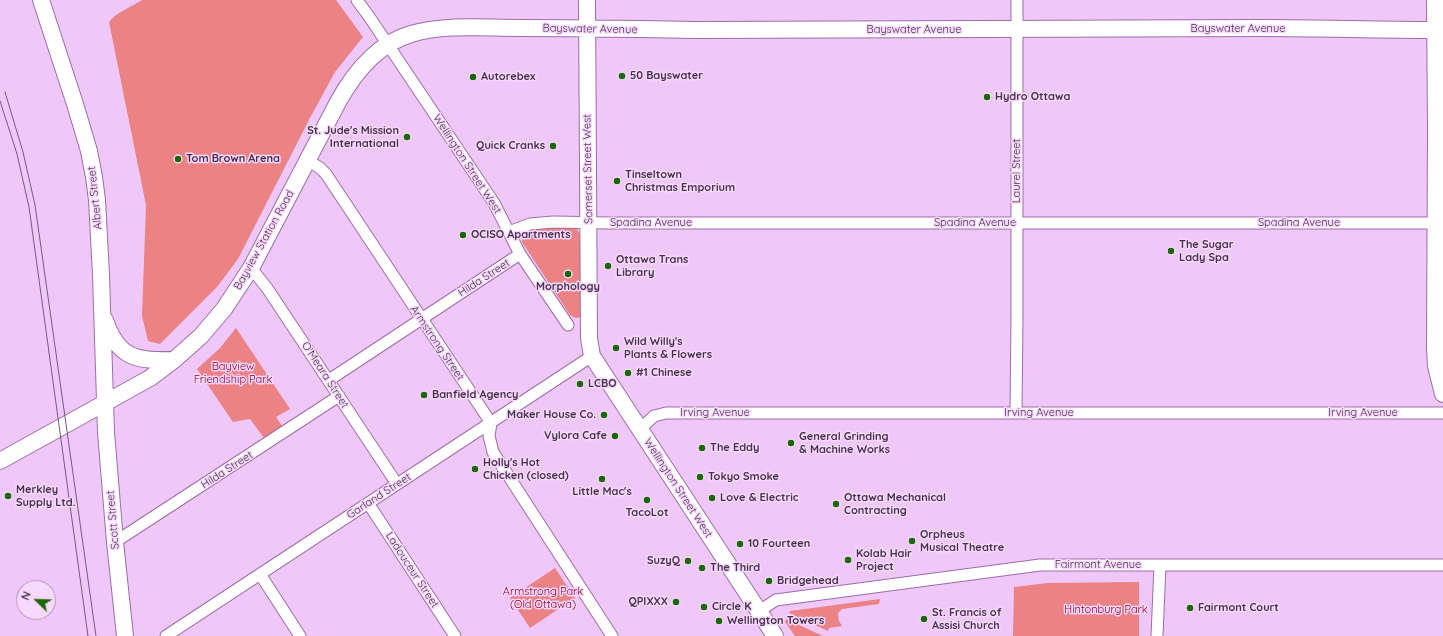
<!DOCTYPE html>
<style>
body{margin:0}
#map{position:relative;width:1443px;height:636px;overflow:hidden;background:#f0c7f9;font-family:Quicksand,sans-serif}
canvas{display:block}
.north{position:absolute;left:16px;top:580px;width:40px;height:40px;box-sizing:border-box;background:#f8d8fe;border:1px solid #b196b6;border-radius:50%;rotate:293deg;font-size:11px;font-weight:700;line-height:16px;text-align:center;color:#46324b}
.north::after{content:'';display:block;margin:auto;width:14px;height:18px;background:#1b6703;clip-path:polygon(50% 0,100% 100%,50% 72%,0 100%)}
</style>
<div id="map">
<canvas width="1443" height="636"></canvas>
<div class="north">N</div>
</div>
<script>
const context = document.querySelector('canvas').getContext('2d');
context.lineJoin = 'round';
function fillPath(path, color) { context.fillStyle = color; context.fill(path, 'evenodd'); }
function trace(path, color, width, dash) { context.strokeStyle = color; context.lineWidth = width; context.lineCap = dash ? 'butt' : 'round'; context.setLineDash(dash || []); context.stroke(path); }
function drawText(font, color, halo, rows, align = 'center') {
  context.font = font + ' Quicksand,sans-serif'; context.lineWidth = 3; context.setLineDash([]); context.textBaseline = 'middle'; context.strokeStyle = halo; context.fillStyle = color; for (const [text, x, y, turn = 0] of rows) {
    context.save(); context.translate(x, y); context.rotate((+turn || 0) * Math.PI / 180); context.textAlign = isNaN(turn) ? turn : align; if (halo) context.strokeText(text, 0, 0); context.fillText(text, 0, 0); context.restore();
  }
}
const green = new Path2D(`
 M142,0H336L363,37L335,72L311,116L238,259L217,287L160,344L148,341L142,316L146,205L109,22C115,13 133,6 142,0Z
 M571,226L577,229L580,235V317L576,318L570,315L522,242L523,235L529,230Z
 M236,328L290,409L276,417L282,426L264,438L250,419L233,422L197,369L220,348Z
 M555,568L575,598L530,628L510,598Z
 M1139,582V636H1013L1014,587L1048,583Z
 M880,599L879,604L842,609L838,613L839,621L842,626L829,628L828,631L789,613L790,611Z
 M786,619L823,636H795L785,622Z`);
const street = new Path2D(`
 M357,0L370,18L494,203L520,254L568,325
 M307,160L320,168L326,174L491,423L489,436L493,452L612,636
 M509,232L530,224L553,222L609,223H1442
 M251,268L267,288L397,484
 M329,380L520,254
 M1016,413L1017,318V0
 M640,429L654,416L666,413H1443
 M368,503L455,636
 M115,542L339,396
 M260,574L300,636
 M759,611L776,600L1040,565H1443
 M166,636L592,356
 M1157,636L1160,565`);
const secondary = new Path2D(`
 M41,0L75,104L89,151L94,177L97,200L101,275L106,432L115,542L125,636
 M587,0L589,338L592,356L775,636
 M1435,0L1436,129L1435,349L1436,366L1443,394
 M105,320C118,359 137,361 174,360
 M0,461L150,378L174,360L201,336L224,309L251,268L338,102C354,73 377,44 411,34C445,24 482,28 518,28C578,28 638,29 699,30C887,30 1076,29 1265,28C1321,28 1378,30 1435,30`);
const tram = new Path2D(`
 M5,92L23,152L35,205L96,636
 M0,101L17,154L29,207L88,636`);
const markers = [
 [622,76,4,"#1b6703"],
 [473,77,4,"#1b6703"],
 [987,97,4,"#1b6703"],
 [407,137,4,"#1b6703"],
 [553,146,4,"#1b6703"],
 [178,159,4,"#1b6703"],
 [617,181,4,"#1b6703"],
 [463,235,4,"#1b6703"],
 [1171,251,4,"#1b6703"],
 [608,266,4,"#1b6703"],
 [568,274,4,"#1b6703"],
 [616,348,4,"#1b6703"],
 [628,373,4,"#1b6703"],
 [580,384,4,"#1b6703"],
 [424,395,4,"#1b6703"],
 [604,415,4,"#1b6703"],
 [615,436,4,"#1b6703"],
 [791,443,4,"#1b6703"],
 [702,448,4,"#1b6703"],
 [475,469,4,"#1b6703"],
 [700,477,4,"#1b6703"],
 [602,479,4,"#1b6703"],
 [8,496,4,"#1b6703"],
 [712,498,4,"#1b6703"],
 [647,500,4,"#1b6703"],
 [836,504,4,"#1b6703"],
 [912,541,4,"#1b6703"],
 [740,544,4,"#1b6703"],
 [848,560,4,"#1b6703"],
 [688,561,4,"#1b6703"],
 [702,568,4,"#1b6703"],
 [769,581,4,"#1b6703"],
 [676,602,4,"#1b6703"],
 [704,607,4,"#1b6703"],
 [1190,608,4,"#1b6703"],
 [924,619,4,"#1b6703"],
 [719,621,4,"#1b6703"]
];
const streetNames = [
 ["Bayswater Avenue",590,29,1],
 ["Bayswater Avenue",1238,29],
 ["Bayswater Avenue",914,30],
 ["Wellington Street West",467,164,57],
 ["Somerset Street West",588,169,-91],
 ["Laurel Street",1017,171,-90],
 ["Albert Street",95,198,-96],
 ["Spadina Avenue",651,223],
 ["Spadina Avenue",975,223],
 ["Spadina Avenue",1299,223],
 ["Bayview Station Road",264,240,-61],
 ["Hilda Street",484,278,-33],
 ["Armstrong Street",437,343,56],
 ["O'Meara Street",325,375,57],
 ["Irving Avenue",715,413],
 ["Irving Avenue",1039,413],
 ["Irving Avenue",1363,413],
 ["Hilda Street",227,470,-33],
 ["Wellington Street West",678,488,57],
 ["Garland Street",379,496,-33],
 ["Scott Street",113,520,-95],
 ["Fairmont Avenue",1098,565],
 ["Ladouceur Street",412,570,57]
];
const poiNames = [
 ["50 Bayswater",630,76],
 ["Autorebex",481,77],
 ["Hydro Ottawa",995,97],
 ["St. Jude's Mission",399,131,"right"],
 ["International",399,144,"right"],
 ["Quick Cranks",545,146,"right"],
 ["Tom Brown Arena",186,159],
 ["Tinseltown",625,175],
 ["Christmas Emporium",625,188],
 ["OCISO Apartments",471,235],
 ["The Sugar",1179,245],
 ["Lady Spa",1179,258],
 ["Ottawa Trans",616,260],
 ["Library",616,273],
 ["Morphology",568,287,"center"],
 ["Wild Willy's",624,342],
 ["Plants & Flowers",624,355],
 ["#1 Chinese",636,373],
 ["LCBO",588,384],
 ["Banfield Agency",432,395],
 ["Maker House Co.",596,415,"right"],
 ["Vylora Cafe",607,436,"right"],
 ["General Grinding",799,437],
 ["& Machine Works",799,450],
 ["The Eddy",710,448],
 ["Holly's Hot",483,463],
 ["Chicken (closed)",483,476],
 ["Tokyo Smoke",708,477],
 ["Merkley",16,490],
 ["Supply Ltd.",16,503],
 ["Little Mac's",602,492,"center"],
 ["Love & Electric",720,498],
 ["Ottawa Mechanical",844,498],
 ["Contracting",844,511],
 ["TacoLot",647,513,"center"],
 ["Orpheus",920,535],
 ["Musical Theatre",920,548],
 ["10 Fourteen",748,544],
 ["Kolab Hair",856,554],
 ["Project",856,567],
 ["SuzyQ",680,561,"right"],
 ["The Third",710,568],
 ["Bridgehead",777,581],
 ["QPIXXX",668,602,"right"],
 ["Circle K",712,607],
 ["Fairmont Court",1198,608],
 ["St. Francis of",932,613],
 ["Assisi Church",932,626],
 ["Wellington Towers",727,621]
];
const parkNames = [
 ["Bayview",233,367],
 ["Friendship Park",233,380],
 ["Armstrong Park",543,592],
 ["(Old Ottawa)",543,605],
 ["Hintonburg Park",1106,610]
];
fillPath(green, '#eb8283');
trace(street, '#9c6da7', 13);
trace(secondary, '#9c6da7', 18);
trace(street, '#fff', 11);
trace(secondary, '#fff', 16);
trace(tram, '#755c7c', 1);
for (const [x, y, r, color] of markers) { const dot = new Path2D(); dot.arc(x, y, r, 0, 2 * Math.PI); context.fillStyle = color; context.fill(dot); trace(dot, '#f8d8fe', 1.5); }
drawText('11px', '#46324b', '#f8d8fe', streetNames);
drawText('bold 11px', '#46324b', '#f8d8fe', poiNames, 'left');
drawText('11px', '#910122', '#f8d8fe', parkNames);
</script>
